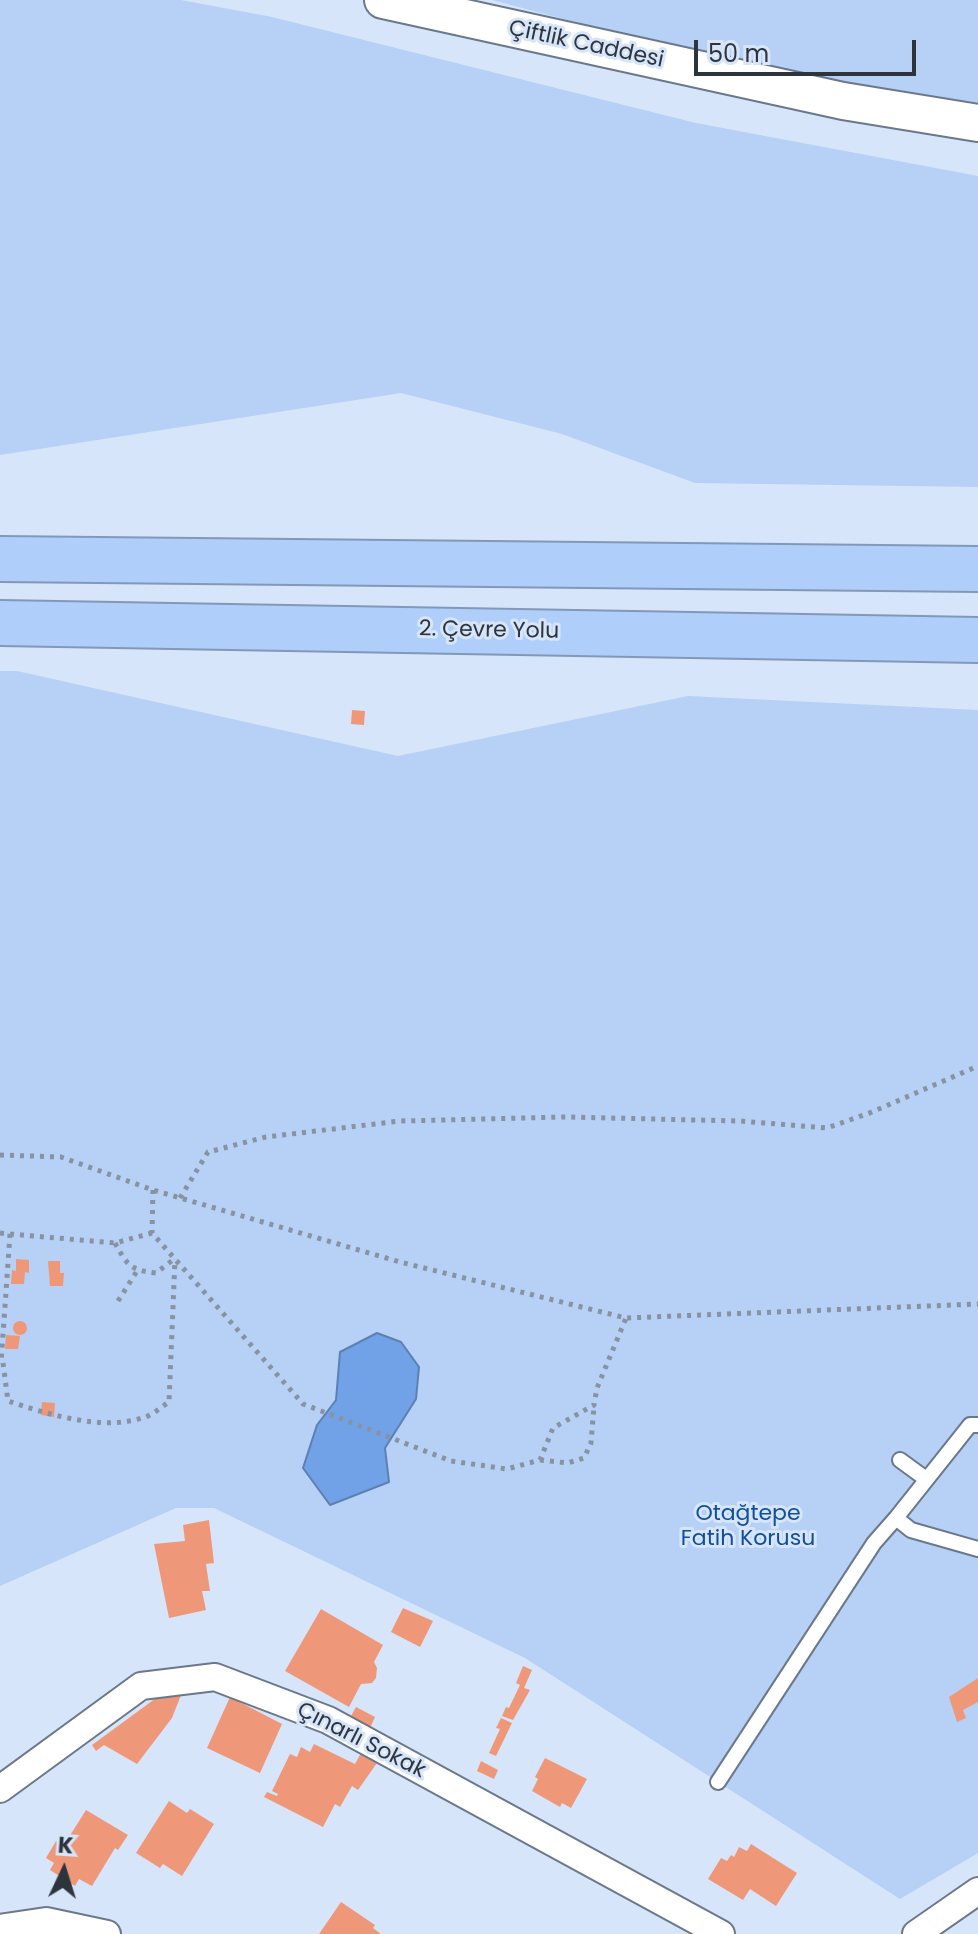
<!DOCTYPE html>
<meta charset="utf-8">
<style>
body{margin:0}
#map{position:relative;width:978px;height:1934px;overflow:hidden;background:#d6e5fa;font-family:Poppins,sans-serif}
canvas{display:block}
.north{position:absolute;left:24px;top:1830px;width:80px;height:80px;-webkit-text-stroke:6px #d6e5fa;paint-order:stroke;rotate:4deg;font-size:22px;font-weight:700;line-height:32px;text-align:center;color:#2e343c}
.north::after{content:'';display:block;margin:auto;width:28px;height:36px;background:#2e343c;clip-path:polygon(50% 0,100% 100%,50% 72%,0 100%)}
.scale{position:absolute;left:694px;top:40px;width:222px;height:36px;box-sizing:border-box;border:4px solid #2e343c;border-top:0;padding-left:10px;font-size:24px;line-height:28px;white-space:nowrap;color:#2e343c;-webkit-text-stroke:6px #d6e5fa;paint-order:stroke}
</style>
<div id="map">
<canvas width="978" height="1934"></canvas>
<div class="north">K</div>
<div class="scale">50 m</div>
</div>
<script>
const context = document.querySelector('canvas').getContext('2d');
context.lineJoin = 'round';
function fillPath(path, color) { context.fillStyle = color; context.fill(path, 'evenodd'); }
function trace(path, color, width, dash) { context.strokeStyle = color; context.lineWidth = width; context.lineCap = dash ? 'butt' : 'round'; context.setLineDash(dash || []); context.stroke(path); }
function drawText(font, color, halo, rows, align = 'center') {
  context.font = font + ' Poppins,sans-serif'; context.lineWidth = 6; context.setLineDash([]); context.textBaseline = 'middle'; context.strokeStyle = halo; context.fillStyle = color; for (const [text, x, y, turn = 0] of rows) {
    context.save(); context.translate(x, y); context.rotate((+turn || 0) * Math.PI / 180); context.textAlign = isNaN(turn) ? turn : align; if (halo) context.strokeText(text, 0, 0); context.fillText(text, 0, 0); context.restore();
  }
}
const green = new Path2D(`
 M0,0H181L272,17L696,123L978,176V487L695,483L562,434L401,393L0,455Z
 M492,0H978V109C814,83 652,43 492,0Z
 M0,671H17L398,756L688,696L978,710V1853L900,1899L525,1658L214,1508H176L0,1586Z`);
const water = new Path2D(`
 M377,1333L401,1342L419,1367L416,1399L385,1448L389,1482L330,1505L303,1468L317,1425L336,1400L340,1352Z`);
const building = new Path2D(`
 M352,710L365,711L364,725L351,724Z
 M16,1259L29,1260V1273L25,1272L24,1284H11L12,1270L16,1271Z
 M48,1261H60V1273H64L63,1286H50Z
 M13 1328a7 7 0 1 1 14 0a7 7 0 1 1-14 0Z
 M6,1335L20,1336L18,1349H5Z
 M42,1402L55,1403L54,1417L41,1415Z
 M209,1520L214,1563L206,1564L210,1591H202L206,1610L169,1618L154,1544L185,1541L183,1525Z
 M403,1608L433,1621L420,1647L391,1632Z
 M321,1609L383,1645L374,1662L377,1668L376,1678L372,1683L361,1684L349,1707L285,1671Z
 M523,1666L532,1670L524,1688L530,1690L513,1720L502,1716L506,1707L509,1708L520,1685L516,1683Z
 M978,1678V1702L963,1710L966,1718L957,1722L949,1697Z
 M183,1690L172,1718L137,1764L104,1745L96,1751L92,1745L163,1693Z
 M230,1697L282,1724L260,1773L207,1748Z
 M356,1707L375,1717L370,1728L350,1718Z
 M501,1718L512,1723L496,1756L489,1753L500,1729L496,1728Z
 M314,1744L355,1764L361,1753L379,1760L358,1790L352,1786L340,1807L335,1804L323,1827L264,1797L267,1792L277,1796L278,1794L272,1791L290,1754L297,1757L301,1747L310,1752Z
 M545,1758L587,1779L571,1808L562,1803L560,1807L532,1791L538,1779L535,1777Z
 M481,1761L498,1770L494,1779L477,1771Z
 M169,1801L187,1813L190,1809L214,1824L182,1876L163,1864L160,1868L136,1853Z
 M86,1810L128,1835L118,1850L115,1848L92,1886L79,1879L75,1886L50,1870L54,1863L46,1858L56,1841L64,1845Z
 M751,1844L797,1873L776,1906L750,1889L743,1900L708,1879L721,1858L727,1861L731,1855L734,1857L739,1847L747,1851Z
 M341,1902L375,1925L373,1928L381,1934H319Z`);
const path = new Path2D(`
 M0,1155L61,1157L153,1190L400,1262L626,1318L978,1304
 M153,1190L152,1233L303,1404L451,1461L507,1469L540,1460L553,1428L594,1405L597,1388L626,1318
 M180,1198L208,1152L266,1137L400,1121L566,1117L740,1121L827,1128L872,1112L978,1066
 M0,1233L10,1234L1,1363
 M10,1234L115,1243L152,1233
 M115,1243C127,1265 130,1270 156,1273L174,1259
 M118,1301L137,1271
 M3,1363L8,1401C47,1414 101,1431 142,1418C152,1416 161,1407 169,1402L175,1259
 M540,1460L568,1463L584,1458L591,1443L594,1406`);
const service = new Path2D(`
 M900,1460L926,1479
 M896,1518L970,1425H978
 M718,1782L874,1543L896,1518L911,1530L978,1549`);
const minor = new Path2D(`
 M0,1789L141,1686L215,1677L328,1720L721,1934
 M0,1928L46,1921L107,1934
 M916,1934L978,1891`);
const secondary = new Path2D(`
 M383,0L843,101L978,123`);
const motorway = new Path2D(`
 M0,559L978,569
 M0,623L978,640`);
const streetNames = [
 ["Çiftlik Caddesi",586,45,12],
 ["2. Çevre Yolu",489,631,1],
 ["Çınarlı Sokak",361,1741,27]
];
const parkNames = [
 ["Otağtepe",748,1514],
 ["Fatih Korusu",748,1539]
];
fillPath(green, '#b6d0f6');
fillPath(water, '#71a1e6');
trace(water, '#5d80b3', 2);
fillPath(building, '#ef9879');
trace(service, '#6b788b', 18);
trace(minor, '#6b788b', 30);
trace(secondary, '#6b788b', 40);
trace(motorway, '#8298b8', 48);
trace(path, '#8893a2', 5, [4, 6]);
trace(service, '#fff', 14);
trace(minor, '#fff', 26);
trace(secondary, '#fff', 36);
trace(motorway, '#b0cefa', 44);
drawText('22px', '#2e343c', '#d6e5fa', streetNames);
drawText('22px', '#104f9f', '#d6e5fa', parkNames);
</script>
